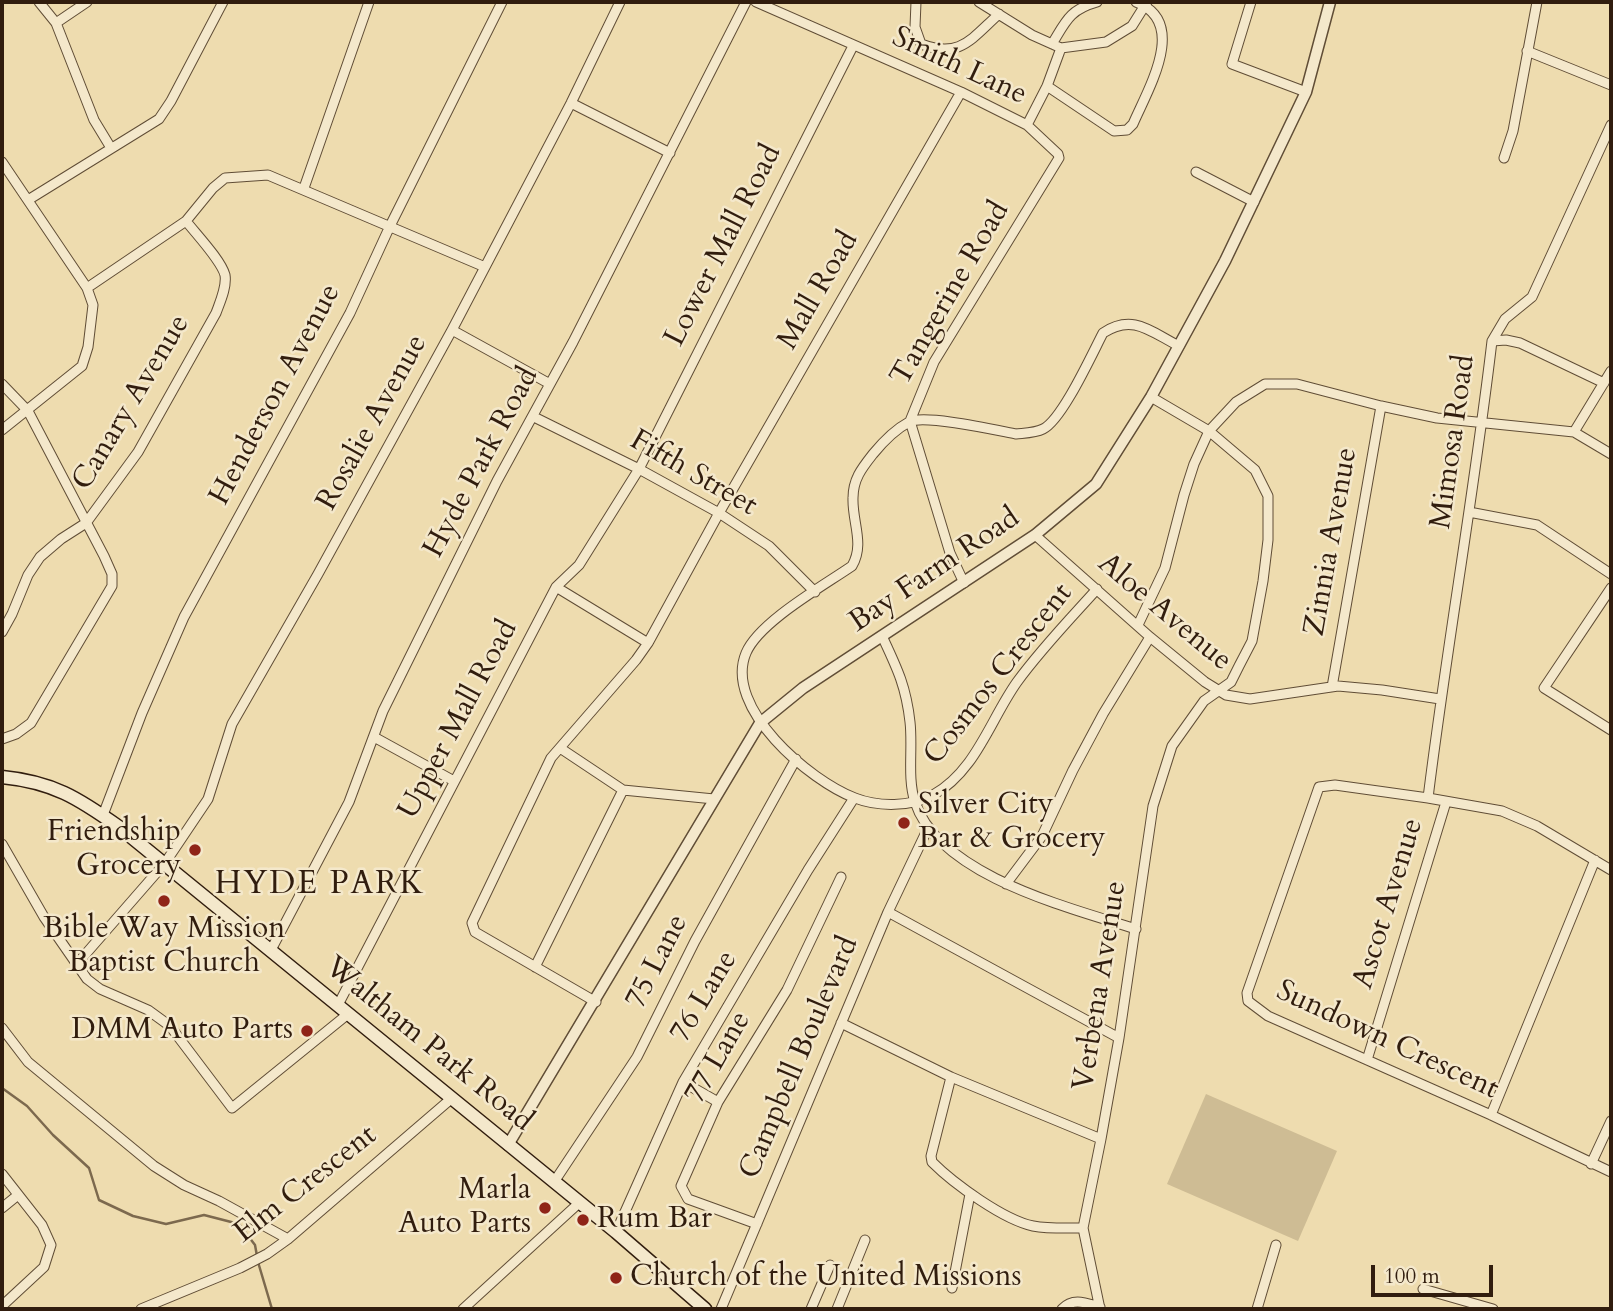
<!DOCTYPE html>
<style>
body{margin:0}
#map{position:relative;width:1613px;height:1311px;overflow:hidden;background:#eedcaf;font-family:Cardo,serif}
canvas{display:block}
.frame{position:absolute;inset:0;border:4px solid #311d0e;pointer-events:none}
.scale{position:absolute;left:1371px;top:1265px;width:122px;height:32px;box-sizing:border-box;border:4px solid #311d0e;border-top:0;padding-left:9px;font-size:21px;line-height:24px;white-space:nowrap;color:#311d0e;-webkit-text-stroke:5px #f4e8cb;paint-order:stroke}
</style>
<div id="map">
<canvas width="1613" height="1311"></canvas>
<div class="frame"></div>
<div class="scale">100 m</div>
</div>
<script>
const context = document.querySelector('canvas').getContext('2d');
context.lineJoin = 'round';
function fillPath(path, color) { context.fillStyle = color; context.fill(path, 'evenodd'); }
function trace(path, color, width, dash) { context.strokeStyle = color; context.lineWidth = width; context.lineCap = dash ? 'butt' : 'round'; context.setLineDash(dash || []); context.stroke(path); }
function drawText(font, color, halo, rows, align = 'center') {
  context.font = font + ' Cardo,serif'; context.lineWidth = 5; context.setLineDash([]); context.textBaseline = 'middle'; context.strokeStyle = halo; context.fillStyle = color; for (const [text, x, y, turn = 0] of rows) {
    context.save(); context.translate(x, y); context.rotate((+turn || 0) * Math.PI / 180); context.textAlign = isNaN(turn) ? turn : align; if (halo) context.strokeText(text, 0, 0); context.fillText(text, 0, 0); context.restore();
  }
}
const green = new Path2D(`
 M1206,1094L1337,1151L1298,1241L1167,1184Z`);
const stream = new Path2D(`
 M2,1088L27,1106L53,1135L89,1168L99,1200L133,1216L166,1224L204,1215L239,1224L255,1245L257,1256
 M258,1262L272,1309`);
const minor = new Path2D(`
 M39,2L56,23L94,120L111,148
 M756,2L961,92L1027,125L1058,154L1059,158L934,362L910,421L950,553L964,583
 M916,2L915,27L921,44C960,59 971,39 999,14
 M979,2L1032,35L1061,48L1106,42L1132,26L1147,2
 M1251,2L1232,64L1306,92
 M56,23L87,2
 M1052,44C1066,21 1069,10 1097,2
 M1527,51L1611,85
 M1047,86L1114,131L1127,130L1133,124C1148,89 1189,22 1136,2
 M571,103L670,153
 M1027,125L1047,86L1061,48
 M1504,158L1513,131L1537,2
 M2,162L87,288L93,305L88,347L82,366L2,430
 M1196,172L1254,202
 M304,188L369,2
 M28,200L159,119L171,101L223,2
 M87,288L186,221L213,188L225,178L268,175L485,267
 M452,330L550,384
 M1492,341L1506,340L1520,343L1604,383
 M2,384L28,411L104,556L112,574V586L31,723L16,734L2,739
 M1151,397L1209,431L1236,402L1265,384H1297L1381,406L1437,418L1574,432L1611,454
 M534,417L639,469L719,513L769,546L815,592
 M1574,432L1611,371
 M1469,512L1537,525L1611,574
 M1035,535L1150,637L1205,682L1226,695L1250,699L1338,686L1382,690L1440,699
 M556,587L648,643
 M1611,588L1544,688L1611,730
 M1097,589C1070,619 1041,649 1017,682C990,720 976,771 933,795C911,807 878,807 855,798C810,781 723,708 746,653C759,622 823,586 852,566C865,544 852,522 853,498C853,479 862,468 873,454C882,443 896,429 909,422C924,414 995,430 1016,434C1025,433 1035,433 1043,429C1062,420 1092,354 1103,333C1133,313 1151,332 1179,346
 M2,632L12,614L28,575L40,557L61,539L86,523L138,452L216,313C220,302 227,287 225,275C221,260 196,234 186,221
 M882,636C897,668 906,686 910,722C913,748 907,778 915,802C939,876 1071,908 1136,929
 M1332,687L1381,406
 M374,737L454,781
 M560,748L623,790L714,799
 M1428,798C1447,645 1474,494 1492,341L1505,319L1532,297L1611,125
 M103,815L142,713L184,617L350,313L390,226L502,2
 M2,844L44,917L87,979L100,989L148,1010L170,1026L232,1108L348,1014
 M1611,870L1537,826L1502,811L1428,798L1335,785L1319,787L1247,993L1248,1001L1268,1016L1491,1115L1611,1172
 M1006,884L1042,836L1073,770L1103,714L1150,637
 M888,912L1119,1038
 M271,950L349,802L383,711L497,481L573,342L746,2
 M76,965L165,863L208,799L232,724L318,574L452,330L571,103L620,2
 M535,967L623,790
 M596,1002L475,932L472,923L551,758L636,660L648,643L719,513L961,92
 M338,1005L556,587L579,565L639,469L853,46
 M841,1023L951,1077L1101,1139
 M2,1028L28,1062L154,1166L184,1185L219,1201L288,1239
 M1367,1060L1446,802
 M951,1077L931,1156L932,1162C954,1184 1004,1220 1033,1226C1049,1229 1067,1228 1083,1228
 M683,1082L718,1102
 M1491,1115L1595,860
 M1591,1164L1611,1121
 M2,1174L42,1225L51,1245L44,1267L2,1306
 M554,1182L637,1057L695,941L796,759
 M2,1208L18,1195
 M757,1224L688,1199L681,1186L718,1102L787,990L841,877
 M616,1232L683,1082L808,870L854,798
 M952,1288L970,1194
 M1423,1289L1493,1309
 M141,1309L240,1268L267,1254L288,1239L452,1098
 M463,1309L579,1203
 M721,1309L888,912L928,828
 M811,1309L830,1265
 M837,1309L865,1240
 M1062,1309C1073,1297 1086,1303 1100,1307
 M1100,1309L1083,1228L1101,1139L1119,1038L1153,806L1172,746L1204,701L1231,682L1239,666L1252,641L1263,581L1268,540V496L1255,470L1209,431L1194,464L1184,495L1165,568L1138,625
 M1257,1309L1276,1245`);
const tertiary = new Path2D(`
 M508,1145L760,723L803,688L1035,535L1096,484L1151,397L1225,261L1306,92L1330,2`);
const secondary = new Path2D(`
 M2,777C53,782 78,798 119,827L616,1232L705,1309`);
const markers = [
 [904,823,7,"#8f2418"],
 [195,850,7,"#8f2418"],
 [164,901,7,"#8f2418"],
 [307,1031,7,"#8f2418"],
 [545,1208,7,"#8f2418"],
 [583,1220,7,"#8f2418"],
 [616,1278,7,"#8f2418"]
];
const streetNames = [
 ["Smith Lane",959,67,25],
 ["Lower Mall Road",724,246,-63],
 ["Mall Road",819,291,-60],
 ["Tangerine Road",951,294,-60],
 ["Henderson Avenue",276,395,-62],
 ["Canary Avenue",132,403,-59],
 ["Rosalie Avenue",373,423,-61],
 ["Mimosa Road",1454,442,-82],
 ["Hyde Park Road",482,463,-62],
 ["Fifth Street",693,474,30],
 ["Zinnia Avenue",1332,542,-80],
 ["Bay Farm Road",935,571,-34],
 ["Aloe Avenue",1164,613,40],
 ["Cosmos Crescent",999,675,-52],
 ["Upper Mall Road",459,720,-62],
 ["Ascot Avenue",1389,904,-73],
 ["75 Lane",658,962,-63],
 ["Verbena Avenue",1101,986,-81],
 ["76 Lane",705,997,-59],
 ["Sundown Crescent",1387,1041,25],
 ["Waltham Park Road",428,1045,39],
 ["77 Lane",719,1058,-60],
 ["Campbell Boulevard",800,1058,-67],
 ["Elm Crescent",306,1185,-38]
];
const poiNames = [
 ["Silver City",918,806],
 ["Bar & Grocery",918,840],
 ["Friendship",181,833,"right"],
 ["Grocery",181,867,"right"],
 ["Bible Way Mission",164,930,"center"],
 ["Baptist Church",164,964,"center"],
 ["DMM Auto Parts",293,1031,"right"],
 ["Marla",531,1191,"right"],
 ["Auto Parts",531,1225,"right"],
 ["Rum Bar",597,1220],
 ["Church of the United Missions",630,1278]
];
const neighbourhoodNames = [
 ["HYDE PARK",320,886]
];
fillPath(green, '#cebc94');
trace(stream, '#7c694e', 2.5);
trace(minor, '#604d36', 11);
trace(tertiary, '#604d36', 13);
trace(secondary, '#311d0e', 15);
trace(minor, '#f4e8cb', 9);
trace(tertiary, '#f4e8cb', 10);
trace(secondary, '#f4e8cb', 12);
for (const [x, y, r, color] of markers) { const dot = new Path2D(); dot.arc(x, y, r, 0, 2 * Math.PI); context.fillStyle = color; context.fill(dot); trace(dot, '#f4e8cb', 2.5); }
drawText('30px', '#311d0e', '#f4e8cb', streetNames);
drawText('30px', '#311d0e', '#f4e8cb', poiNames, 'left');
context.letterSpacing = '2px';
drawText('32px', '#311d0e', '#f4e8cb', neighbourhoodNames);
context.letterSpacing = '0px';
</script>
